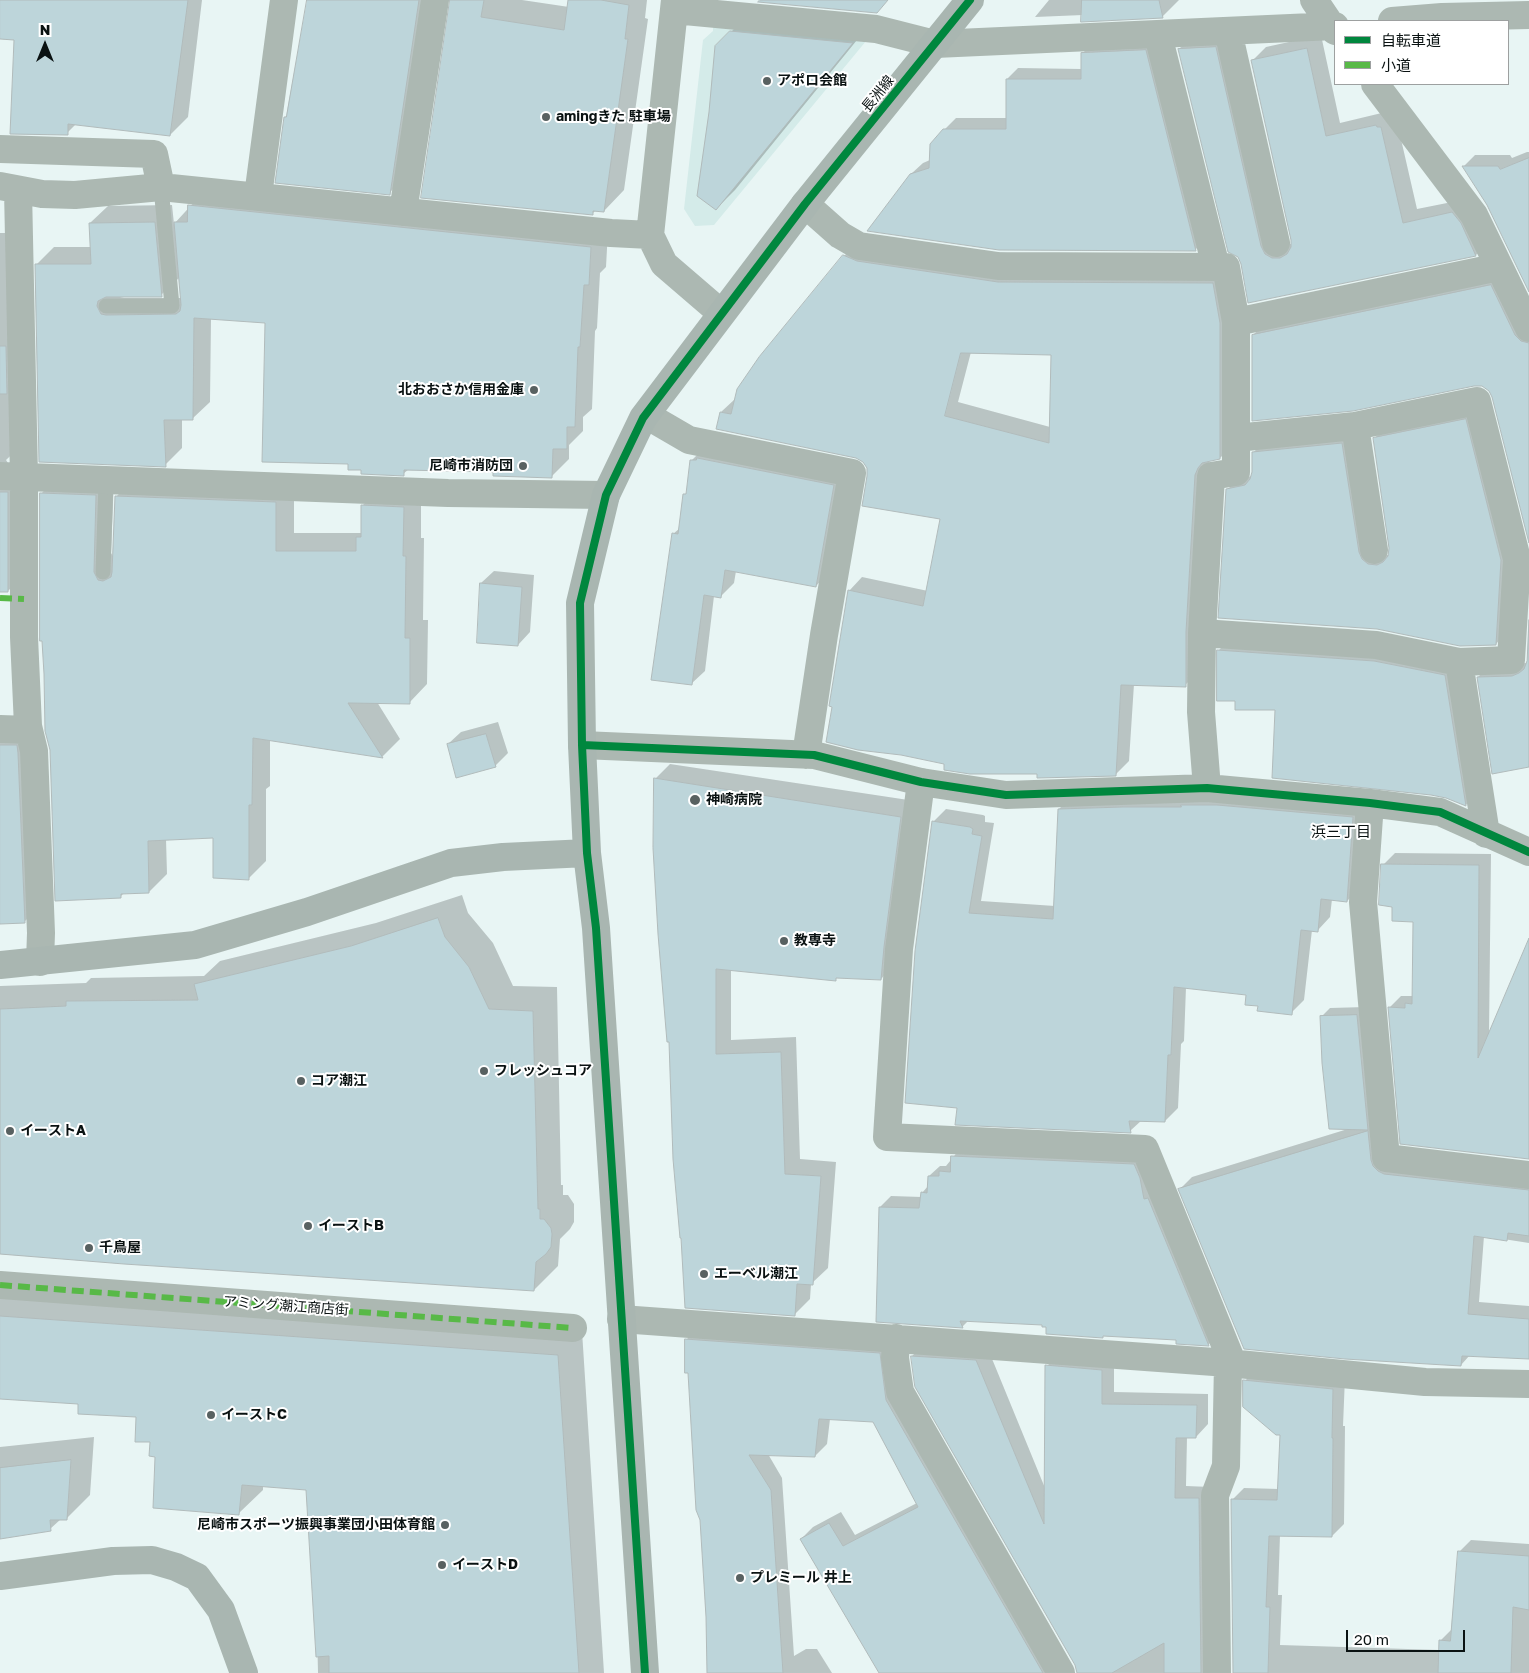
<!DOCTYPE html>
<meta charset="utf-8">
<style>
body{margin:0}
#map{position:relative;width:1529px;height:1673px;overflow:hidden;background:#e8f5f4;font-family:"Golos Text","Noto Sans JP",sans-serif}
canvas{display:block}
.legend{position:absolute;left:1334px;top:20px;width:175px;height:65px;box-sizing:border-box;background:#fff;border:1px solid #9da0a0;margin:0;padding:6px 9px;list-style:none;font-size:15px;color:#0a1212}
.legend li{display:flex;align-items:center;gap:10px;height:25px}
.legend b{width:25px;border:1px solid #9da0a0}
.north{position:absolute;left:20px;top:20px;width:50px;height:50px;-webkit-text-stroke:4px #fff;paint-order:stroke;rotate:0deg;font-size:14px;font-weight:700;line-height:20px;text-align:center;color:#0a1212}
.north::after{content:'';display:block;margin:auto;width:18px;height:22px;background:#0a1212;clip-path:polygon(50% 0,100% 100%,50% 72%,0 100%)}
.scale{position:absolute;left:1346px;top:1630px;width:119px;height:22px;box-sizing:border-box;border:2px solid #0a1212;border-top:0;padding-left:6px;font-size:15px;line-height:18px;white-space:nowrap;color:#0a1212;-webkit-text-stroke:4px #fff;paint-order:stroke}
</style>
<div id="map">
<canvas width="1529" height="1673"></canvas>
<ul class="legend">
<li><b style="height:6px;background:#00873e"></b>自転車道</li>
<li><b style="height:6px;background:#58b947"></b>小道</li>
</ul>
<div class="north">N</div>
<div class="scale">20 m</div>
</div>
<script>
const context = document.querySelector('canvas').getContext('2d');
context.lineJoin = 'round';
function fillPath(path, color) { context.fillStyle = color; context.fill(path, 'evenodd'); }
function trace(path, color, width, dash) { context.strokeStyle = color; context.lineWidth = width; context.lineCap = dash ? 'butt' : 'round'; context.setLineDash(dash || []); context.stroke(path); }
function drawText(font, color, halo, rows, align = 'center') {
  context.font = font + ' "Golos Text","Noto Sans JP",sans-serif'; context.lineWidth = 4; context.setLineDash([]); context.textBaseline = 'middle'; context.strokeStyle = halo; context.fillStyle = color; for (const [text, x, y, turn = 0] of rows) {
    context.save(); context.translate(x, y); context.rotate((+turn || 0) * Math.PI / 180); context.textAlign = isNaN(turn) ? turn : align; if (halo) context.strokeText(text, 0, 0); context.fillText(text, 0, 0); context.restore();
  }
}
const built = new Path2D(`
 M713,13L876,29L714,225L695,226L684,209L703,40L713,31Z`);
const shadow = new Path2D(`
 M0,0H202L188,117L170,135L77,123L67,133L16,39L0,38Z
 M308,0H436L410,173L389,193L285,117L288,115Z
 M451,0H522L569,7L570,0H647L645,18L648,19L624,190L604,211L596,210L592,214Z
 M1049,0H1179L1162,17L1083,15L1035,17Z
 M750,13L870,24L735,190L716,209L731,32Z
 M1229,33L1286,244H1292L1252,61L1266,47L1321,35L1340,123L1390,111L1395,113L1417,209L1467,199L1490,241L1476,255L1250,302L1242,263L1179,49L1193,35Z
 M1157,40L1206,239L1195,250L911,174L923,163L930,160L944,130L956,118H1007V79L1018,68L1082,69V54L1093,42Z
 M1527,152H1529V289L1488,204L1464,166L1475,155H1510L1512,158Z
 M206,189L608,230L606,267L600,273L597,328L595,331L592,409L583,417V431L569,445V459L551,477L494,471L409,469L403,474L349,463L266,321L211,318L210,402L192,419H182V448L165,465L36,265L54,247H91L90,223L108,206L172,205L174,224ZM180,277L182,298H124L116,296L161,295Z
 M0,233H6L28,439L6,460L12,469L29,570L8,591H0Z
 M858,242L1226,269L1234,444L1220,458L1209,460L1200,618L1199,672L1185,685L1134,684L1129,761L1116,774L1038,772L946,763L849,591L862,577L928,591L941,518L868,468L863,461L856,457L721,412L735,399L844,256ZM971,352L1053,354L1050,427L958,402Z
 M1503,273L1529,326V540L1493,397L1489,389L1482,385L1253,335L1265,323Z
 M1476,410L1511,549L1506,633L1496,644L1227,490L1238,479L1252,476L1253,453L1263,442L1352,433L1380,555H1390L1374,439L1384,428Z
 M705,447L847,472L829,572L816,586L736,571L734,583L720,597L714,596L705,671L691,684L673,534L680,528L685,495L687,492L692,460Z
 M59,475L114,477L111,553L114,558L116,497L134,478L294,484V533H362V506L380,488L421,489V538H424L423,620H428L427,684L409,703L377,702L400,739L382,757L270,739V786L266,789V861L248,879L214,837L166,839L167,874L149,892L124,893L120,897L41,494Z
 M494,571L534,575L530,632L518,645L481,583Z
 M1231,638L1457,663L1477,793L1466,805L1276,708L1237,699L1219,650Z
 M1529,642V766L1478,677L1490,665L1527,663Z
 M498,722L508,753L495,766L448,744L461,732Z
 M0,727L28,734L36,910L24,922L0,923Z
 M670,764L915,801L896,963L881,979L838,976L835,980L731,969V1040L796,1037L800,1159L836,1162L828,1268L811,1284L810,1299L794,1315L670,1040L655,779Z
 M1072,796L1366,805L1360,888L1347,901L1332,899L1330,917L1318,930H1312L1304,1000L1291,1013L1259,1005L1247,994L1186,987L1184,1041L1181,1044L1178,1108L1165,1121L1142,1120L1130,1131L958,1107L933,822L946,809L983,815L985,816V822L994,823L981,901L1055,906L1059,809Z
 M1395,853L1491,854L1489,1034L1529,941V1158L1389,1008L1401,996H1414V921L1394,906L1383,865Z
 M462,895L468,913L493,943L513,986L557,987L561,1185H563V1195H568L574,1204V1222L570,1229L560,1239L558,1266L534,1290L0,1254V986L86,983L91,978L204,976L220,961L376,923Z
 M1366,1007L1384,1154L1529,1178V1243L1484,1236L1479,1302L1529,1306V1358L1470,1355L1461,1365L1180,1189L1192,1177L1351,1128L1321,1017L1330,1008Z
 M963,1145L1145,1154L1219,1334L1208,1345L1177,1339L1104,1335L1102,1337L1043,1324L969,1320L962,1327L880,1207L891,1196L922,1197V1193L928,1186L929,1176L940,1166H946Z
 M0,1290L582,1331L604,1673H318L317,1630L307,1489L263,1486V1490L239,1513L156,1456L152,1441L138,1416L79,1403L0,1398Z
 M698,1328L891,1342L898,1387L1063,1673H887L801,1539L813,1527L841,1512L855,1535L917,1503L873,1421L830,1419L827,1444L815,1456L768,1454L782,1478L794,1656L806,1649H817L832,1673H709L701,1519L686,1340Z
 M924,1344L988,1349L1045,1488L1047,1366L1059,1354L1114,1358V1392L1208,1394V1424L1196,1437H1187L1186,1486L1211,1487L1220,1673H1078L1076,1665L912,1356Z
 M1256,1369L1345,1377L1343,1426H1345L1344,1524L1332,1536L1280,1535L1278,1595H1282L1280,1645L1440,1650V1641L1452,1629L1459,1552L1471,1540L1529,1544V1673H1234L1232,1500L1244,1488L1279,1489L1281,1434L1245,1381Z
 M94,1437L90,1495L66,1519H61L50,1529L0,1534V1447Z`);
const building = new Path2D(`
 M0,0H188L170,136L68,124V135L10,134L14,40L0,39Z
 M307,0H419L390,195L275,183L284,117H286Z
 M450,0H484L481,17L564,30L568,0H601L629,5L625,39H628L604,212L593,211V215L421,198Z
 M760,0H888L877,13L758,2Z
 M1082,0H1159L1163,18L1081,22Z
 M730,31L853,43L716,210L697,196L709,112L715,46Z
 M1216,47L1261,246L1265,254L1272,258H1280L1287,254L1291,247V240L1251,60L1307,48L1326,136L1376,125L1377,127H1381L1403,223L1452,212L1461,223L1476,256L1248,303L1241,264L1238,257L1228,252L1178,49Z
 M1146,50L1196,251L999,250L867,231L910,174L929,168L930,144L943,129H1006V79H1081V53Z
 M1529,158V292L1487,205L1462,166H1498L1500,169Z
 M188,205L591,247L589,285H584L580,347H578L575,427H567V449H553L552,478L493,476V472L404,470V476L361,474V470H348V464L262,462L265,323L194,318L193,420H164L166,467L39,462L35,264H91L89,223L155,222L162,297H106L98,301L97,306L101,314L106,315L176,314L180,311L181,305L174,222H187Z
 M843,255L857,261L998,282L1213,283L1220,323V459L1202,463L1198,468L1195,475L1186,632V687L1121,685L1116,776L1037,778V774H970L944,770V764L901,755L858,750L826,742L832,707L829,706L848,590L923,606L940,519L862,506L867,476V468L863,462L856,458L716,429L720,412L731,414L737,389L759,357ZM961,353L1051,355L1049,443L945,416Z
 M1491,285L1515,335L1521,341L1529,343V543L1492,397L1489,391L1482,386H1474L1353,411L1252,421V335Z
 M0,346H6L7,394H0Z
 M1466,419L1501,560L1496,645L1460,646L1377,629L1218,618L1226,489L1245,485L1250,479L1252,472V452L1342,443L1359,552L1362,559L1368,564L1377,565L1383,562L1388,556L1389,548L1373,438Z
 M697,458L834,485L816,587L725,570L721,598L704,595L692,685L651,680L672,533L678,534L683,494H686L690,460H696Z
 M0,492H8V592H0Z
 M40,493L96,495L94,572L98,580L103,581L111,577L112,572L115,496L276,502V551H356V537H361V505L404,507L403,556H406L405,638H410V704L348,703L383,758L253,738L252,805H249V880L213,878V838L148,841L149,893L121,894V898L55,901L50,750L45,731L44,674L42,641H40Z
 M480,583L522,587L518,646L477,643Z
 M1529,620V767L1492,774L1477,677L1512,676L1519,673L1524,669L1527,661Z
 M1217,650L1374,661L1445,675L1466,806L1446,798L1431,795L1272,778L1275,710H1235V701H1217Z
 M486,734L496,767L456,778L447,744Z
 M0,745H17L18,753L25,923L0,924Z
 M654,778L901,817L884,947L881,980L836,978V981L716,969V1054L781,1052L785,1174L821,1176L813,1285L797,1284L795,1316L685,1308L681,1238H680L673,1159L669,1042H667L658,934L653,848Z
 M1181,805H1217L1353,817L1347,902L1321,899L1318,932L1301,930L1292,1015L1257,1011L1258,1006L1245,1005L1246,995L1174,987L1171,1055H1168L1165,1122L1129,1121L1131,1133L955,1125L957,1108L905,1103L915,951L932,821L970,827L973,829L972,834L982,836L969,913L1053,919L1058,809L1123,807H1181Z
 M1381,864L1479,865L1478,1058L1529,938V1159L1400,1144L1388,1007L1405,1008V1003L1412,1004L1413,922L1392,921V907L1379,905Z
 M438,918L445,937L469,967L489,1009L533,1011L538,1209H540V1219H544L551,1228L552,1234L551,1247L546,1254L536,1262L534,1291L124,1264L0,1254V1009L66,1006V1001L198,1000L194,984L351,946Z
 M1357,1015L1368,1130L1329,1129L1322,1063L1320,1016Z
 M1368,1131L1371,1160L1373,1166L1378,1171L1384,1174L1529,1190V1236L1508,1233L1507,1241L1474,1236L1468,1314L1529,1319V1359L1462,1356L1461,1366L1345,1359L1244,1349L1178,1189Z
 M951,1156L1134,1164L1140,1178L1144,1199L1148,1198L1209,1346L1176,1344V1340L1103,1336V1338L1046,1334V1327H1042V1325L960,1321L963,1328L876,1322L879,1207L919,1208L921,1192L927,1193L928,1176H939V1171L950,1172Z
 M0,1316L558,1355L579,1673H329V1656L316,1657L306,1490L242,1485L239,1515L153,1508L155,1457L149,1456L150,1442H135L136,1417L78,1414V1404L0,1399Z
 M685,1339L880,1353L886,1400L1043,1673H879L800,1539L829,1523L843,1546L918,1507L873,1422L819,1419L815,1457L749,1455L771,1490L783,1673H707L706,1617L700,1520L696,1510L688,1373H685Z
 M911,1356L976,1360L1044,1524L1045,1365L1102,1370V1404L1197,1405L1196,1438H1176L1175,1498H1199L1201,1673H1164V1643L1112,1673H1077L1075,1665L915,1387Z
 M1243,1380L1333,1389L1332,1438H1333L1332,1537L1269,1536L1266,1607H1270L1268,1673H1233L1231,1499L1277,1500L1280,1435H1276L1243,1407Z
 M71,1460L67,1520H50L51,1531L0,1539V1468Z
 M1458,1551L1529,1556V1610L1513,1607L1511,1673H1438L1439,1640L1450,1641Z`);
const lane = new Path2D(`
 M106,306H172L161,187
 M103,572L106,481`);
const street = new Path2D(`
 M675,0L650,235L664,264L721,313
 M1314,0L1335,31
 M674,10L876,29L935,44L1335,26
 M1392,21L1442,17L1529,15
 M1228,31L1276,243
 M1158,35L1216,267
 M1375,84L1474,215L1529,328
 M0,149L154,154L161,187
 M0,186L42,194L75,195L161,187L611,233L650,235
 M18,190L24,477V637L28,726L34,751L41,933L40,962
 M258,196L284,0
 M805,204L840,235L859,246L998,266L1226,267L1236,322L1499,267
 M403,212L435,0
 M646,415L689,440L852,473L824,635L806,755
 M1355,426L1374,550
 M0,476L448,493L606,495
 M1202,633L1376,645L1459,662L1511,660L1517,559L1477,401L1355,426L1236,438
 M1459,662L1486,834
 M0,729L29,730
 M582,745L814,755L921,782L1006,795L1207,788L1370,803L1440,812L1529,852
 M921,782L899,949L887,1137L1145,1149L1233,1364
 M1207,788L1201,712L1202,633L1211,476L1236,472V322
 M1370,803L1363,902L1386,1158L1529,1175
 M0,1285L573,1328
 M621,1319L1228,1363L1425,1382L1529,1384
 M896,1338L895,1358L900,1392L1061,1673
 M1217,1673L1215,1495L1226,1466L1228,1363`);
const secondary = new Path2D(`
 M0,965L195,945L307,912L451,863L503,857L587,853
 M0,1576L113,1561L152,1560L176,1567L197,1577L221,1610L244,1673
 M645,1673L596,928L587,853L582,745L580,603L606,495L643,418L805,204L970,0`);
const quiet = new Path2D(`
 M0,598L24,599
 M0,1285L573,1328`);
const cycleway = new Path2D(`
 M582,745L814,755L921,782L1006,795L1207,788L1370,803L1440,812L1529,852
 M645,1673L596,928L587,853L582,745L580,603L606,495L643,418L805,204L970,0`);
const markers = [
 [767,81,5,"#586161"],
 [546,117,5,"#586161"],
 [534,390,5,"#586161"],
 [523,466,5,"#586161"],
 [695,800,6,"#586161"],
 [784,941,5,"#586161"],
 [484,1071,5,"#586161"],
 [301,1081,5,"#586161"],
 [10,1131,5,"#586161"],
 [308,1226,5,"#586161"],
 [89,1248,5,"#586161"],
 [704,1274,5,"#586161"],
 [211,1415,5,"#586161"],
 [445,1525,5,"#586161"],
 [442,1565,5,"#586161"],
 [740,1578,5,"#586161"]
];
const poiNames = [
 ["アポロ会館",777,81],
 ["amingきた 駐車場",556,117],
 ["北おおさか信用金庫",524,390,"right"],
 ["尼崎市消防団",513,466,"right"],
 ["神崎病院",706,800],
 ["教専寺",794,941],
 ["フレッシュコア",494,1071],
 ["コア潮江",311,1081],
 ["イーストA",20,1131],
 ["イーストB",318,1226],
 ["千鳥屋",99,1248],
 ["エーベル潮江",714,1274],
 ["イーストC",221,1415],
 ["尼崎市スポーツ振興事業団小田体育館",435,1525,"right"],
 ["イーストD",452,1565],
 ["プレミール 井上",750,1578]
];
const streetNames = [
 ["長洲線",878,94,-51],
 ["アミング潮江商店街",286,1306,4]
];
const neighbourhoodNames = [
 ["浜三丁目",1341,832]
];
fillPath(built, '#d4ebe9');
fillPath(shadow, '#0003');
fillPath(building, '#bdd5da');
trace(building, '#b1bbbb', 1);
trace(lane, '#acb8b2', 15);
trace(street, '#acb8b2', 28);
trace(secondary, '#a9b6b1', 28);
trace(quiet, '#58b947', 6, [12, 6]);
trace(cycleway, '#00873e', 8);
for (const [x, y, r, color] of markers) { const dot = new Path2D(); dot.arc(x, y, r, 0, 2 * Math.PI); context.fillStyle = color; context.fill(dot); trace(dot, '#fff', 2); }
drawText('bold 14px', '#0a1212', '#fff', poiNames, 'left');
drawText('14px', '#0a1212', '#fff', streetNames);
drawText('15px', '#0a1212', '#fff', neighbourhoodNames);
</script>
